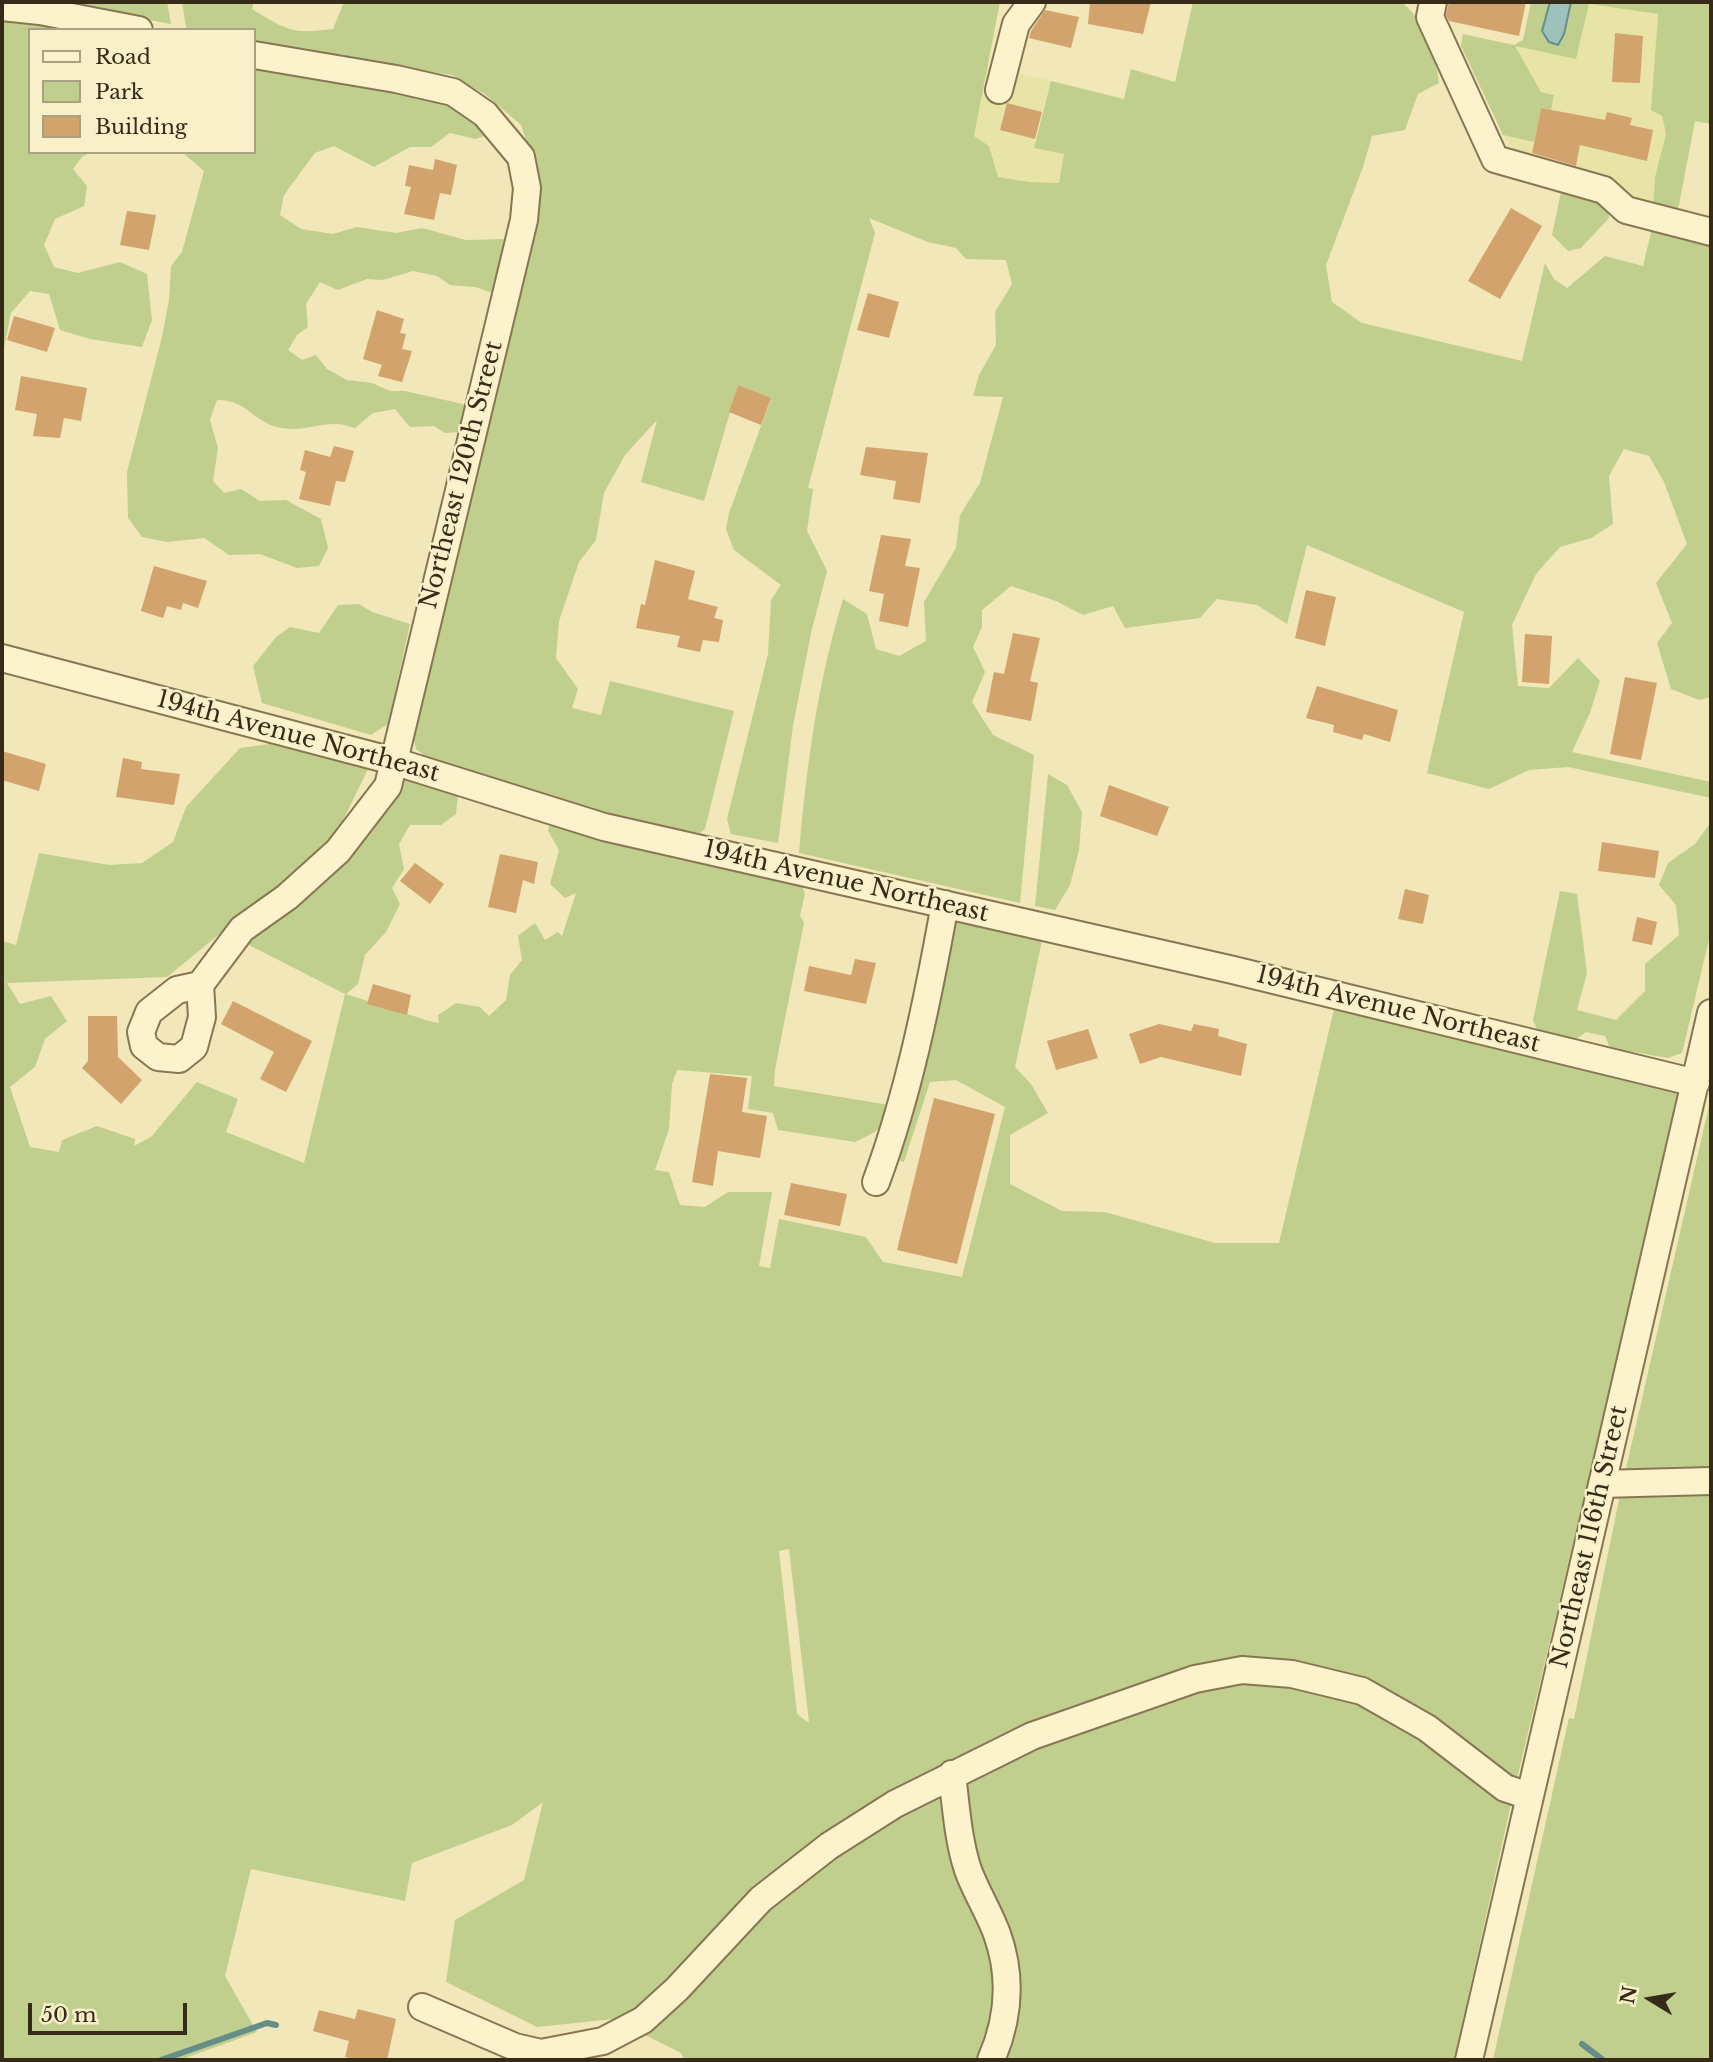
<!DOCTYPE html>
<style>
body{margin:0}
#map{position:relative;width:1713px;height:2062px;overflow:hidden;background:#f1e7b9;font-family:"Libre Baskerville",serif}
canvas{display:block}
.frame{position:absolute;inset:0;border:4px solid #362b19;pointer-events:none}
.legend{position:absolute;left:28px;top:28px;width:228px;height:126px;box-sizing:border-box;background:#f8f0c9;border:2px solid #aaa183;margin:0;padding:9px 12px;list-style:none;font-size:21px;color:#362b19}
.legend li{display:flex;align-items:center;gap:14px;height:35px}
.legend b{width:35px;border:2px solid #aaa183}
.north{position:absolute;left:1615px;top:1964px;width:70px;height:70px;-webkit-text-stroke:5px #f8f0c9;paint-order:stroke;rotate:281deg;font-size:19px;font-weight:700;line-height:28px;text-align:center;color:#362b19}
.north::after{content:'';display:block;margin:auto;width:24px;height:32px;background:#362b19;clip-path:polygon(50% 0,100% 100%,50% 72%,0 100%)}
.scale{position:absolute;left:28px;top:2003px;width:159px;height:32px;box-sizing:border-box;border:4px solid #362b19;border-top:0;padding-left:9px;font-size:21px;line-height:24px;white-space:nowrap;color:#362b19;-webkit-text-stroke:5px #f8f0c9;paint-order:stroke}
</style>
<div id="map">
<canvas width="1713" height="2062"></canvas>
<div class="frame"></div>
<ul class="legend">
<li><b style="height:9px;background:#fcf3cd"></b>Road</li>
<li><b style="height:19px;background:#c0cf8d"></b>Park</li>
<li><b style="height:19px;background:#d2a36c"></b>Building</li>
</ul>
<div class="north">N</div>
<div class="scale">50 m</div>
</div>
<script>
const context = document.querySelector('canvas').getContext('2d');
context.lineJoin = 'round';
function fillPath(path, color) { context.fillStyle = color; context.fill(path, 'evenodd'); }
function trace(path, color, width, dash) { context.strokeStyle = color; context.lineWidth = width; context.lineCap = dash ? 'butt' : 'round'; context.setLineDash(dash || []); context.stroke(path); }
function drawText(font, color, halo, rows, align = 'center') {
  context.font = font + ' "Libre Baskerville",serif'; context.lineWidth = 5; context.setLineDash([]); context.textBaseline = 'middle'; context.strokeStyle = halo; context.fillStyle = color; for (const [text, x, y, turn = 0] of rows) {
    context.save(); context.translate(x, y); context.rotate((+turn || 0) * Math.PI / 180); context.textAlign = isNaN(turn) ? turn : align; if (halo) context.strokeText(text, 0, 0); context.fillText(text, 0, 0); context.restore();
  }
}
const farmland = new Path2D(`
 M1589,4L1658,14L1651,110L1662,116L1666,134L1655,177L1653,211L1515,154L1503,135L1534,142L1531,160L1575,169L1586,117L1551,110L1554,95L1541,92L1514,46Z
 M987,65L1051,81L1042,112L1007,103L1000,129L1035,139L1034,148L1064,153L1059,183L1029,182L998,177L989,146L974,136Z`);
const green = new Path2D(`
 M54,2H167L171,24Z
 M182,2H254L252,9C288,31 291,34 333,29L344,2H1000L974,136L989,146L998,177L1029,182L1059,183L1064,154L1034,148L1051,81L1124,99L1131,69L1175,82L1193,2H1402C1430,28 1434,47 1439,83L1418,94L1405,130L1372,136L1363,167L1326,265L1332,302L1362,323L1522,361L1545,263L1554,279L1567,288L1605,256L1643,266L1652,228L1711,244V697L1699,700L1671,689L1657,643L1672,623L1656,583L1687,544L1664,482L1649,456L1624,449L1609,476L1613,524L1591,538L1560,547L1536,574L1512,625L1518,686L1549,688L1578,658L1600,681L1590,713L1572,752L1711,782V798L1568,767L1529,770L1489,789L1427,773L1464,612L1307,545L1287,624L1257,605L1217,599L1200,618L1125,628L1113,606L1083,615L1056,601L1011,586L982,610V627L973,647L985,672L972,702L993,735L1034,755L1020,903L799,853C807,762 817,686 843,599L867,614L876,649L899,656L926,641L924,602L956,548L960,515L980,483L1003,397L973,396L979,375L996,345L995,312L1012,284L1006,260L966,259L956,248L928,242L869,218L875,233L808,488L813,489L807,531L827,571L811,633L793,726L778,843L731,834L727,819L768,654L771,600L781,585L734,550L726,529L729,513L771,399L738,385L704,501L641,482L657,420L625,455L604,493L596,540L579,562L559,621L556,658L578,689L572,708L601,715L610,681L734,711L705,829L700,833L617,817L549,800L426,757L416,749L410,723L534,232L540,181L521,125L486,95L452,75L254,46V30H193L186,28Z
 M1531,2H1711V124L1695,121L1677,215L1653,211L1655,177L1666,134L1662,116L1651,110L1658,14L1589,4L1576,59L1515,46L1541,92L1554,95L1551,110L1541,108L1534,142L1503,135L1461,46L1463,34L1514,45L1523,40Z
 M2,18L84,30H30V152H90L82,157L73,169L87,186L84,206L55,219L44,245L54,267L78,273L120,262L147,274L152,320L142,347L90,339L60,330L49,294L30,291L11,313L2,358Z
 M254,62L432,97L467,112L493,134L475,139L450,133L431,147H410L374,167L334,146L315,153L284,195L280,215L301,229L333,234L357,227L396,233L422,228L466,240L509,239L496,294L475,287L450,285L437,276L413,271L383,280L367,279L338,290L320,282L306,304L308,327L297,335L288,350L302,360L316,355L327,369L347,380L372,383L390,391H405L467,405L459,432L445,433L434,426L410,427L395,409L373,413L355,428C350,427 343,424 338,424C317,423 299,433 277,427C253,421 245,399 217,400L210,420L218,448L213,481L224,493L241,489L260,501L286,500L321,519L328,548L319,566L297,568L260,554L229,555L204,538L167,542L142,537L128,518L127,472L162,337L169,300L171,266L182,252L204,171L182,152H254Z
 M1562,187L1608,206L1609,218L1581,248L1568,251L1552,235Z
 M359,604L372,612L410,624L388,724L371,735L262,703L253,666L276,637L290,627L319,633L338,605Z
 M270,744L368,769L333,841L167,977L7,983L20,1004L51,996L67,1021L45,1039L35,1067L10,1087L30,1147L59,1152L62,1140L97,1126L135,1139L134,1146L151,1137L197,1082L238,1099L226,1132L304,1163L345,994L243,942L405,779L458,794L456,814L441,825H410L399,844L404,869L392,888L400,904L386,932L365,955L358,984L346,994L429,1021L439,1023L438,1015L456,1003L480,1007L489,1016L506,1000L510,975L522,960L518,936L535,923L545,940L558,932L562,936L576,893L565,898L550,884L559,850L548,831L550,821L802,886L805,893L800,916L804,923L775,1069L774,1086L889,1105L891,1117L875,1132L855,1142L778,1130L773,1113L748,1109L752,1076L677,1070L672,1084L669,1129L655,1170L669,1172L680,1205L705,1207L728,1192H772L759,1266L770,1268L779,1219L866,1237L883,1262L962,1277L1005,1107L956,1080L930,1082L904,1162L894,1159L952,916L1043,936L1015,1067L1031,1084L1048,1113L1010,1135V1184L1062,1211L1105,1212L1215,1243H1279L1334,1009L1680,1092L1509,1813L1454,2060H684L681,2053L613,2019L537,2027L446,1982L455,1920L524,1880L543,1802L512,1825L412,1863L405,1901L251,1869L225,1976L257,2032L180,2060H2V941L16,945L39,853L109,865L142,863L173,842L186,807L240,748ZM789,1549L809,1722V1723L797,1714L779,1551Z
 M1048,774L1067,785L1082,812L1079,850L1070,885L1055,910L1035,906Z
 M1711,822V931L1682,1053L1668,1058L1610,1048L1605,1036L1586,1032L1575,1040L1538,1032L1533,1020L1560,891L1577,894L1587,973L1577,1010L1616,1020L1645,991V964L1679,935L1676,905L1659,885L1668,863L1695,844Z
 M1711,1097V2060H1493L1569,1718L1574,1719L1620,1495Z`);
const water = new Path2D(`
 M1550,2H1571L1564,34L1558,45L1549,42L1542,31Z`);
const stream = new Path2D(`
 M1582,2044L1603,2060
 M161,2060L267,2023L276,2025`);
const building = new Path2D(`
 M1090,2H1151L1143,34L1088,24Z
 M1449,2H1526L1519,36L1449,21L1446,15Z
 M1045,10L1079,17L1071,48L1029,38L1031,31Z
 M1615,33L1643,36L1640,83L1612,82Z
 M1007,103L1042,112L1035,139L1000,130Z
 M1541,108L1605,120L1607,112L1632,118L1630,125L1653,130L1647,161L1580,145L1576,166L1532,153Z
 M435,159L457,165L451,195L440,193L434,220L404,214L411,187L405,186L409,165L433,170Z
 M1511,208L1542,226L1500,299L1468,281Z
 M127,211L156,215L149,250L120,245Z
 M868,293L899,302L889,338L857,330Z
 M377,310L404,319L400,333L406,334L402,349L412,351L402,382L378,376L382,365L363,359Z
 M14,316L55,328L47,352L7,340Z
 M21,376L87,388L81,421L64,418L60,438L33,436L37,414L15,410Z
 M738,385L771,398L761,425L729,412Z
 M334,446L354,451L345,482L336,481L330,506L299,499L306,472L300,470L305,450L330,457Z
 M866,447L928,453L920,503L893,499L896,481L860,475Z
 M881,535L911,539L905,566L920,568L908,627L879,621L884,594L869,591Z
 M655,560L695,571L688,599L718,607L714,618L723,620L719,642L703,640L700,652L677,647L680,636L636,628L641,604L645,605Z
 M154,566L207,581L198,608L183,603L181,610L167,606L163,618L141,611Z
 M1306,590L1336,597L1325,646L1295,638Z
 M1013,633L1040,638L1030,681L1038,683L1031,721L986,712L994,672L1004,674Z
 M1525,634L1552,636L1549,684L1522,682Z
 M1625,677L1657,683L1641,760L1610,754Z
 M1317,686L1398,710L1390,742L1364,734L1362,740L1333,732L1334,725L1306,718Z
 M2,751L46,764L39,791L2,780Z
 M123,758L142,762L141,769L180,774L174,805L116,797Z
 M1109,785L1169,807L1157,836L1100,816Z
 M1602,842L1659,851L1655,878L1598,871Z
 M500,854L538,862L534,884L523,880L516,913L488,907Z
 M415,863L444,884L430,904L400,881Z
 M1405,889L1429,895L1423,924L1398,919Z
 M1637,917L1657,922L1652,945L1632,941Z
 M855,959L876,963L866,1004L804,991L809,966L851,975Z
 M373,984L411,995L407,1015L367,1004Z
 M233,1001L312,1041L286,1092L260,1079L274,1052L221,1024Z
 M88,1016H117L118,1057L142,1080L121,1104L82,1068L88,1061Z
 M1159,1024L1191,1031L1194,1024L1219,1029L1218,1036L1247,1044L1241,1076L1161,1057L1140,1064L1129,1034Z
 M1088,1029L1098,1058L1056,1070L1047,1041Z
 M710,1074L747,1078L742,1112L767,1116L760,1158L718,1151L713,1186L692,1182Z
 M934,1098L995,1114L957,1264L897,1250Z
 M791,1183L847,1194L840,1226L784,1215Z
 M358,2009L396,2019L387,2060H358L345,2057L349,2041L313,2031L319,2010L355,2019Z`);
const minor = new Path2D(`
 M1433,2L1430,17L1495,159L1604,190L1626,210L1711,232
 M2,7L40,11L139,30
 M999,90L1016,24L1032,2
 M2,658L393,761L604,827L1233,970L1696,1083
 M200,985L177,990L149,1012L141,1032L144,1046L158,1057L179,1059L194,1047L202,1017L200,985L242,929L287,897L338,851L388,786L524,220L527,188L521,157L485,114L453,92L396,79L254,55
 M876,1182C909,1093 928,998 945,904
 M1602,1484L1711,1481
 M952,1774C956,1806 958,1840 968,1870C976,1892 989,1912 997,1934C1012,1976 1009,2019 991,2060
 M422,2007L515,2047L541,2053L603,2041L643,2020L677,1989L761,1899L829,1846L895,1804L1032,1736L1195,1679L1242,1670L1292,1674L1362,1691L1427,1728L1505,1788L1529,1796
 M1469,2060L1711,1013`);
const streetNames = [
 ["Northeast 120th Street",462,475,-76],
 ["194th Avenue Northeast",298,737,15],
 ["194th Avenue Northeast",846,882,13],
 ["194th Avenue Northeast",1398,1010,14],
 ["Northeast 116th Street",1590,1537,-77]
];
fillPath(farmland, '#e7e4a6');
fillPath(green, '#c0cf8d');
fillPath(water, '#9fc1bb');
trace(water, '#668e89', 2);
trace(stream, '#668e89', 6);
fillPath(building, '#d2a36c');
trace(minor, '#887653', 30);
trace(minor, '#fcf3cd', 26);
drawText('24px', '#362b19', '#f8f0c9', streetNames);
</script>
